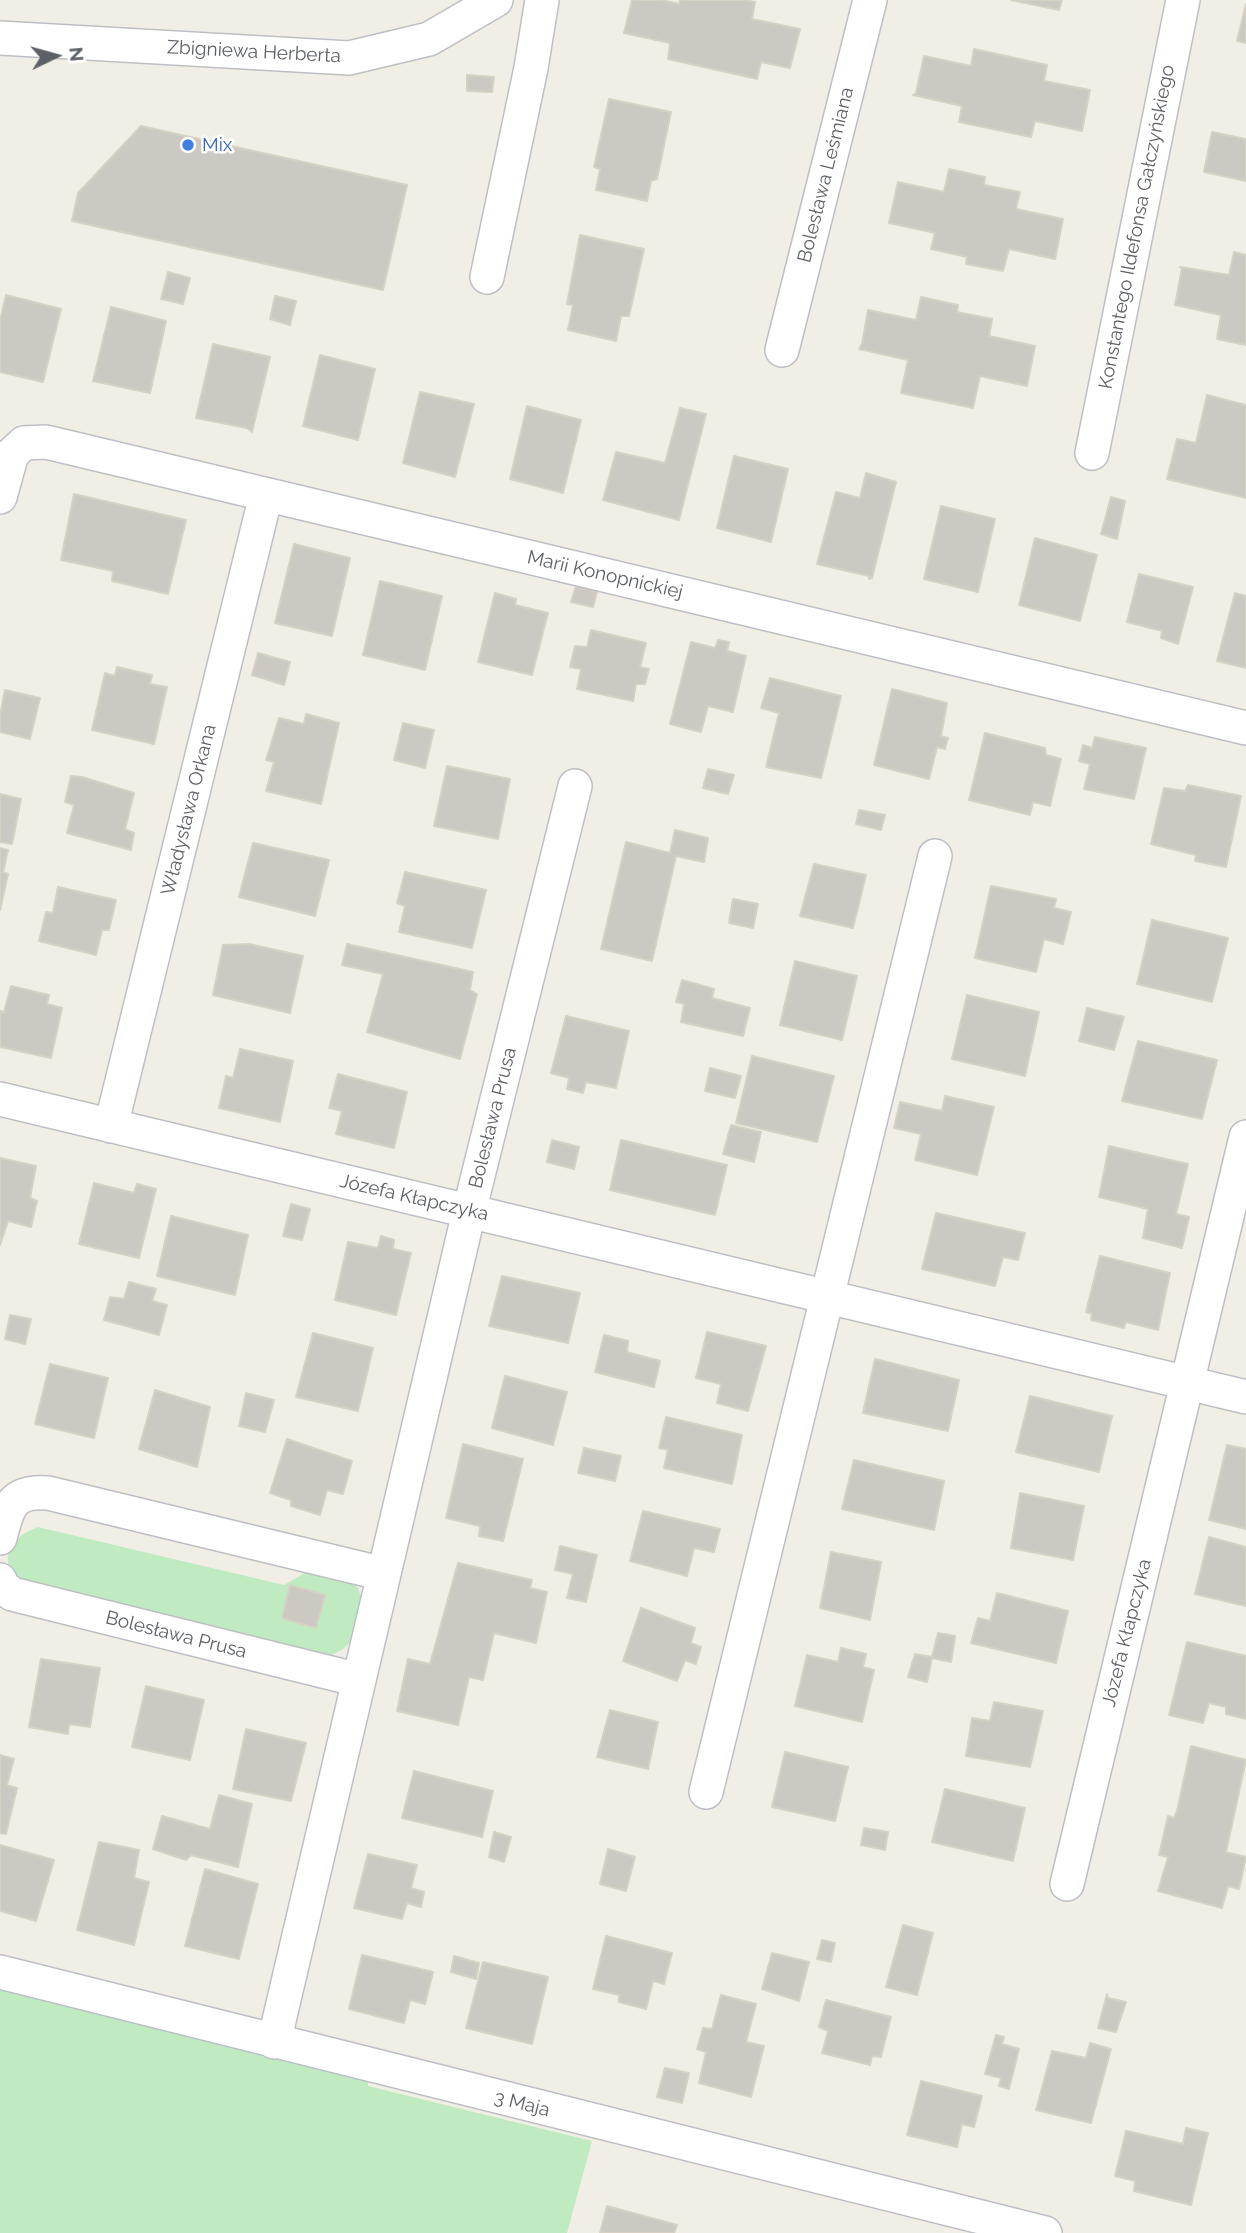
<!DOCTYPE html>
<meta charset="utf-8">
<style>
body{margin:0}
#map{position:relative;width:1246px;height:2233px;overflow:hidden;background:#f1efe5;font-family:Raleway,sans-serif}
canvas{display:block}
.north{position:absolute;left:21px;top:21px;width:70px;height:70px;-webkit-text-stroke:5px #fff;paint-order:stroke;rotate:85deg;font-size:19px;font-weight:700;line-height:28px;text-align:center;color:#5d6167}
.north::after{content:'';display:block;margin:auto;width:24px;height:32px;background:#5d6167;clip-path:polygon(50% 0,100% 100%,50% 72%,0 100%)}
</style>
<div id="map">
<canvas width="1246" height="2233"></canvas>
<div class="north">N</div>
</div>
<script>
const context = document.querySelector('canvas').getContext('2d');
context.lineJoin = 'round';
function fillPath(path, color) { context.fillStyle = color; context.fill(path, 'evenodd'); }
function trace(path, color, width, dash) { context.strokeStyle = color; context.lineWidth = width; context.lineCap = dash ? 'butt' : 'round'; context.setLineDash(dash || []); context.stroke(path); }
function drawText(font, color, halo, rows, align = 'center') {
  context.font = font + ' Raleway,sans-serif'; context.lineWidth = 5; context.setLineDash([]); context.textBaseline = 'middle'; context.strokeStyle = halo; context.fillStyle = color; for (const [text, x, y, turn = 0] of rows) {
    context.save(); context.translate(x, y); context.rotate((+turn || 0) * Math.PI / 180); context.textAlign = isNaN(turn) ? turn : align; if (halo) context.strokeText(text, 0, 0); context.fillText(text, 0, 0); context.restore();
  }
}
const green = new Path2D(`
 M38,1527L284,1585L313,1568C324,1571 339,1574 350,1580C369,1592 363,1626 351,1641C345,1649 337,1653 328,1656L24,1587C20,1581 12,1575 10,1569C1,1547 21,1533 38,1527Z
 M0,1988L368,2073V2086L592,2141L567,2233H0Z`);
const building = new Path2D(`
 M632,0H662L679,4L680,0H744L755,2L752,19L800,29L790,68L761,62L757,79L668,59L670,43L624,33Z
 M1011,0H1062L1059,10Z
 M1246,4V43L1237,41Z
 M974,49L1047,65L1044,81L1090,90L1082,131L1035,121L1031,137L959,122L962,106L913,95L916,93L924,56L971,66Z
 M467,75L494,77L492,92L467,91Z
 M609,99L671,112L657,179L651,181L647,201L596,190L600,169L594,167Z
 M141,126L407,185L383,290L72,221L78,193Z
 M1212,132L1246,139V181L1204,172Z
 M949,169L985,177L984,185L1020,192L1016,209L1063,219L1055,259L1009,249L1003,271L966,264L967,257L931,249L935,233L889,223L898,182L944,192Z
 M580,235L644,249L629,316H621L616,341L568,330L573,305L567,304Z
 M1234,252L1246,255V345L1217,339L1221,315L1175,305L1182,268L1180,267L1229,275Z
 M168,272L190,278L183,304L161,299Z
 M6,295L61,309L43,382L0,372V321Z
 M275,296L296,301L290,325L270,319Z
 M921,297L958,305L957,312L992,319L989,336L1035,346L1027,386L980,376L973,408L901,393L908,360L859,349L862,344L868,310L916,320Z
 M111,307L166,321L150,393L93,381Z
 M213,344L270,357L252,432L247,428L196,418Z
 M320,355L375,369L358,440L303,426Z
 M420,392L474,404L455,477L403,463Z
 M1207,395L1246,405V498L1167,479L1177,439L1196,443Z
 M527,406L581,420L563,493L510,479Z
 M680,408L706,414L679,520L603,500L616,452L665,463Z
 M734,456L788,469L771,542L717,528Z
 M866,473L896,482L872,578L869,579V576L817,564L836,492L860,498Z
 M74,494L186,520L168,594L112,581L113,571L61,560Z
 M1111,497L1125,501L1117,539L1101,534Z
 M941,506L995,519L978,592L924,579Z
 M1035,538L1097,555L1080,621L1019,605Z
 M294,544L350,558L332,636L275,623Z
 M1139,574L1193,587L1178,644L1161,638L1162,631L1127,622Z
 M380,581L442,596L425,670L363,655Z
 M576,586L597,592L593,607L571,602Z
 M495,593L516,599L515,605L548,613L532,675L478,662Z
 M1235,593L1246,596V668L1217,661Z
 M591,630L646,643L640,667L649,669L645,684H636L633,701L577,689L581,669L570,667L575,646L587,647Z
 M718,640L729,642L727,651L746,656L733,712L708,706L701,732L670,724L691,642L715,648Z
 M258,653L290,662L284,685L252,675Z
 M117,667L152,675L150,684L167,687L154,744L92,730L105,673L115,676Z
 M770,678L841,696L821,778L766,767L779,713L761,708Z
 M892,689L947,703L941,736L948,738L945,749L937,747L929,779L874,765Z
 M5,690L40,698L30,739L0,732V715Z
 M306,714L339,723L321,804L266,791L274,762L266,760L279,718L304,724Z
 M403,723L434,730L425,768L394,760Z
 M985,733L1045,748L1046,755L1061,759L1050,806L1033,802L1030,815L969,800Z
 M1095,737L1146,748L1134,799L1084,789L1090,764L1079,761L1083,745L1092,748Z
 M447,766L510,779L498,839L434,826Z
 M708,769L734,775L728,794L703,788Z
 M71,776L82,777L134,793L125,829L134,833L131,850L67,833L74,805L65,802Z
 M1188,785L1241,796L1226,867L1195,861L1196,855L1151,844L1164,788L1185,791Z
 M0,794L21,799L12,844L0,842Z
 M859,810L885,815L881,830L856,824Z
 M675,830L708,838L704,862L676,856L652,961L601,949L626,842L670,853Z
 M253,843L329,860L315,916L239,897Z
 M0,848L8,850L3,872L8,874L0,910Z
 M814,864L866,875L853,928L800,916Z
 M405,872L486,890L472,948L399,932L405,906L397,903Z
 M991,886L1056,899L1054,908L1071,912L1063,944L1044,939L1036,972L975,958Z
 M58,887L116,900L109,930H102L96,955L39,941L46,912L53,913Z
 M733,899L758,904L753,928L729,923Z
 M1152,920L1228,938L1212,1002L1137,984Z
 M249,944L303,956L290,1013L213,995L223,945Z
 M347,944L473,972L470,990L477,994L460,1059L367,1032L383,974L342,965Z
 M795,961L857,976L842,1040L780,1025Z
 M682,980L714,989L712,998L750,1008L743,1036L681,1022L684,1004L676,1002Z
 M11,986L49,995L47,1004L62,1008L51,1058L0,1047V1011L4,1012Z
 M967,995L1039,1012L1025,1076L952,1059Z
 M1087,1008L1124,1017L1114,1050L1079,1041Z
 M566,1016L629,1031L616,1088L586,1082L583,1093L567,1089L569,1078L551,1073Z
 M1138,1041L1217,1060L1202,1119L1122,1101Z
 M240,1049L293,1061L280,1122L219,1108L226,1076L233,1078Z
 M752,1056L834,1076L817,1142L736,1123Z
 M710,1068L741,1076L735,1098L705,1091Z
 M338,1074L407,1092L394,1148L336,1134L342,1111L329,1108Z
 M945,1096L994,1107L977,1175L915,1160L921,1134L894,1128L900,1102L942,1111Z
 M731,1125L761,1132L754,1162L723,1154Z
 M552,1140L579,1147L574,1169L547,1162Z
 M621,1140L727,1165L715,1215L610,1190Z
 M1109,1146L1188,1164L1176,1214L1189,1217L1182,1248L1143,1238L1148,1209L1099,1197Z
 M0,1158L36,1166L30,1198L37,1201L31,1227L8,1221L0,1245Z
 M94,1183L134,1193L137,1184L156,1189L139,1258L79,1244Z
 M291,1204L310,1209L302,1240L283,1236Z
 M936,1213L1025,1233L1018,1260L1003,1257L995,1286L922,1269Z
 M171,1216L248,1235L235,1295L157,1276Z
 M381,1236L394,1240L393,1249L411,1253L396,1315L335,1300L348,1242L378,1248Z
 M1100,1256L1170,1273L1158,1330L1126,1322L1124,1328L1091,1320L1092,1314L1086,1312Z
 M502,1276L580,1293L568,1343L489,1326Z
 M129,1282L156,1289L152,1301L167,1305L159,1335L104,1320L110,1297L124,1299Z
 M10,1315L31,1319L25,1344L5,1339Z
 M707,1332L766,1346L748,1411L717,1403L721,1384L696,1378Z
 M313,1333L373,1348L358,1411L296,1397Z
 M604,1335L628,1341L627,1352L660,1361L654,1387L595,1372Z
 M875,1359L959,1380L948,1431L863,1413Z
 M50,1364L108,1378L94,1438L35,1424Z
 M505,1376L567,1392L553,1445L492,1428Z
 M155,1390L210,1407L197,1467L139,1449Z
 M246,1393L274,1400L265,1432L239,1426Z
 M1030,1396L1112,1416L1099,1472L1016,1452Z
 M666,1417L742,1435L732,1484L664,1468L668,1450L659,1448Z
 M287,1439L352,1461L343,1494L327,1490L320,1515L291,1506V1500L270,1493Z
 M463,1444L523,1459L503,1541L479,1536L480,1526L446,1518Z
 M1227,1445L1246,1449V1529L1209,1520Z
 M584,1448L621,1456L615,1481L578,1473Z
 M854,1460L944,1481L934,1530L842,1509Z
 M1020,1493L1084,1506L1073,1560L1011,1548Z
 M643,1511L720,1529L714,1552L694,1548L687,1576L630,1561Z
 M1209,1537L1246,1547V1606L1195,1594Z
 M560,1546L597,1555L586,1602L567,1598L573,1574L555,1570Z
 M831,1552L881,1562L870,1620L820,1608Z
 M458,1563L532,1580L530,1588L547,1592L536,1643L494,1633L483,1680L469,1677L458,1725L397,1711L408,1659L430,1664Z
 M290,1585L325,1595L316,1628L282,1618Z
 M997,1593L1068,1611L1056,1663L971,1643L978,1618L990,1621Z
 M641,1608L695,1628L691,1643L701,1647L696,1664L685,1660L677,1681L623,1661Z
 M938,1633L955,1636L951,1662L932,1658L927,1682L908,1677L915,1654L932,1657Z
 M1187,1642L1246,1656V1719L1226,1714V1707L1209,1703L1203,1723L1169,1715Z
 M841,1648L866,1654L863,1667L874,1670L862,1722L795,1706L807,1655L838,1662Z
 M41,1659L100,1668L90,1727L69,1724L68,1734L29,1727Z
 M146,1686L204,1700L190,1760L132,1747Z
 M994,1702L1043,1711L1030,1767L966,1756L972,1718L990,1721Z
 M610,1710L658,1722L648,1769L597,1757Z
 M246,1729L306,1743L291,1801L233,1789Z
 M1191,1746L1246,1760L1226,1852L1246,1857L1239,1889L1228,1886L1222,1908L1158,1891L1168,1857L1159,1855L1168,1816L1174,1818L1177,1811Z
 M785,1752L848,1767L835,1821L772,1807Z
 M0,1755L14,1759L7,1785L17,1788L6,1834L0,1833Z
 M414,1771L493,1791L482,1837L402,1818Z
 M945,1789L1025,1808L1013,1861L932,1842Z
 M219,1795L252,1804L238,1867L191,1855L186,1860L153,1849L162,1816L210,1829Z
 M864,1828L888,1832L885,1850L861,1845Z
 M494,1832L511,1837L504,1862L489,1857Z
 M99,1842L139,1850L134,1878L149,1882L134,1945L77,1930Z
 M0,1845L54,1860L36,1921L0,1911Z
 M608,1849L635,1857L626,1891L600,1884Z
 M368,1854L417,1865L411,1888L424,1892L421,1907L407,1903L402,1919L354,1908Z
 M205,1869L258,1884L239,1959L185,1946Z
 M903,1925L933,1933L917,1995L886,1987Z
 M606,1936L672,1953L664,1984L653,1981L646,2009L619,2002V1995L593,1989Z
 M822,1940L835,1943L831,1962L817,1959Z
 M772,1953L809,1962L799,2001L762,1989Z
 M362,1955L433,1972L425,2004L410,2000L404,2023L349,2009Z
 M454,1956L479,1963L476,1979L451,1972Z
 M483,1962L548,1977L532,2044L466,2028Z
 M1107,1994L1108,1998L1126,2002L1116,2032L1098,2028Z
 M721,1995L756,2004L746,2042L764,2046L751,2097L699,2083L706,2052L697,2049L703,2028L712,2029Z
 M826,2000L891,2017L881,2057L872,2056L870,2065L822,2053L828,2031L819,2027Z
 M996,2035L1004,2037L1002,2044L1019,2049L1009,2089L999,2086L1001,2078L985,2074Z
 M1090,2043L1111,2049L1091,2123L1036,2110L1052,2051L1086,2058Z
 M665,2068L689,2073L682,2103L657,2097Z
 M921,2081L982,2096L974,2127L962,2124L957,2147L907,2135Z
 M1186,2128L1208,2133L1191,2205L1134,2191L1135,2181L1115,2176L1126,2131L1183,2144Z
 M607,2206L677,2225L674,2233H600Z`);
const minor = new Path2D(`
 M0,38L349,58L429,39L496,0
 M487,277L531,68L542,0
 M782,350L870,0
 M1092,453L1183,0
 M0,497L12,454L24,443L46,442L1246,728
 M0,1099L1246,1397
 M111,1126L266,495
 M0,1538C8,1506 12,1490 48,1493L384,1574
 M0,1580L2,1586L12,1594L359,1680
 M706,1792L935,856
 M1067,1884L1246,1137
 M0,1972L1045,2233
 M274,2042L469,1212L575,786`);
const markers = [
 [188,145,7,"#3f7fe0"]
];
const streetNames = [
 ["Zbigniewa Herberta",254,52,3],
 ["Bolesława Leśmiana",826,175,-76],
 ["Konstantego Ildefonsa Gałczyńskiego",1137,227,-79],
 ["Marii Konopnickiej",605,575,13],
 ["Władysława Orkana",189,810,-76],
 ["Bolesława Prusa",493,1118,-76],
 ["Józefa Kłapczyka",414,1198,13],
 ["Józefa Kłapczyka",1127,1633,-76],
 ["Bolesława Prusa",176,1635,14],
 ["3 Maja",522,2104,14]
];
const shopNames = [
 ["Mix",202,145]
];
fillPath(green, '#c0ebc1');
fillPath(building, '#ccc9c2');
trace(building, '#d6d1c3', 2);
trace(minor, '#bdbfc5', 36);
trace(minor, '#fff', 33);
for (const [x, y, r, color] of markers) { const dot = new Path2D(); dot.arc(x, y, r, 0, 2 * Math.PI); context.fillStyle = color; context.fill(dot); trace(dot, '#fff', 2.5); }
drawText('19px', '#5d6167', '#fff', streetNames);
drawText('19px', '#366cbe', '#fff', shopNames, 'left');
</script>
